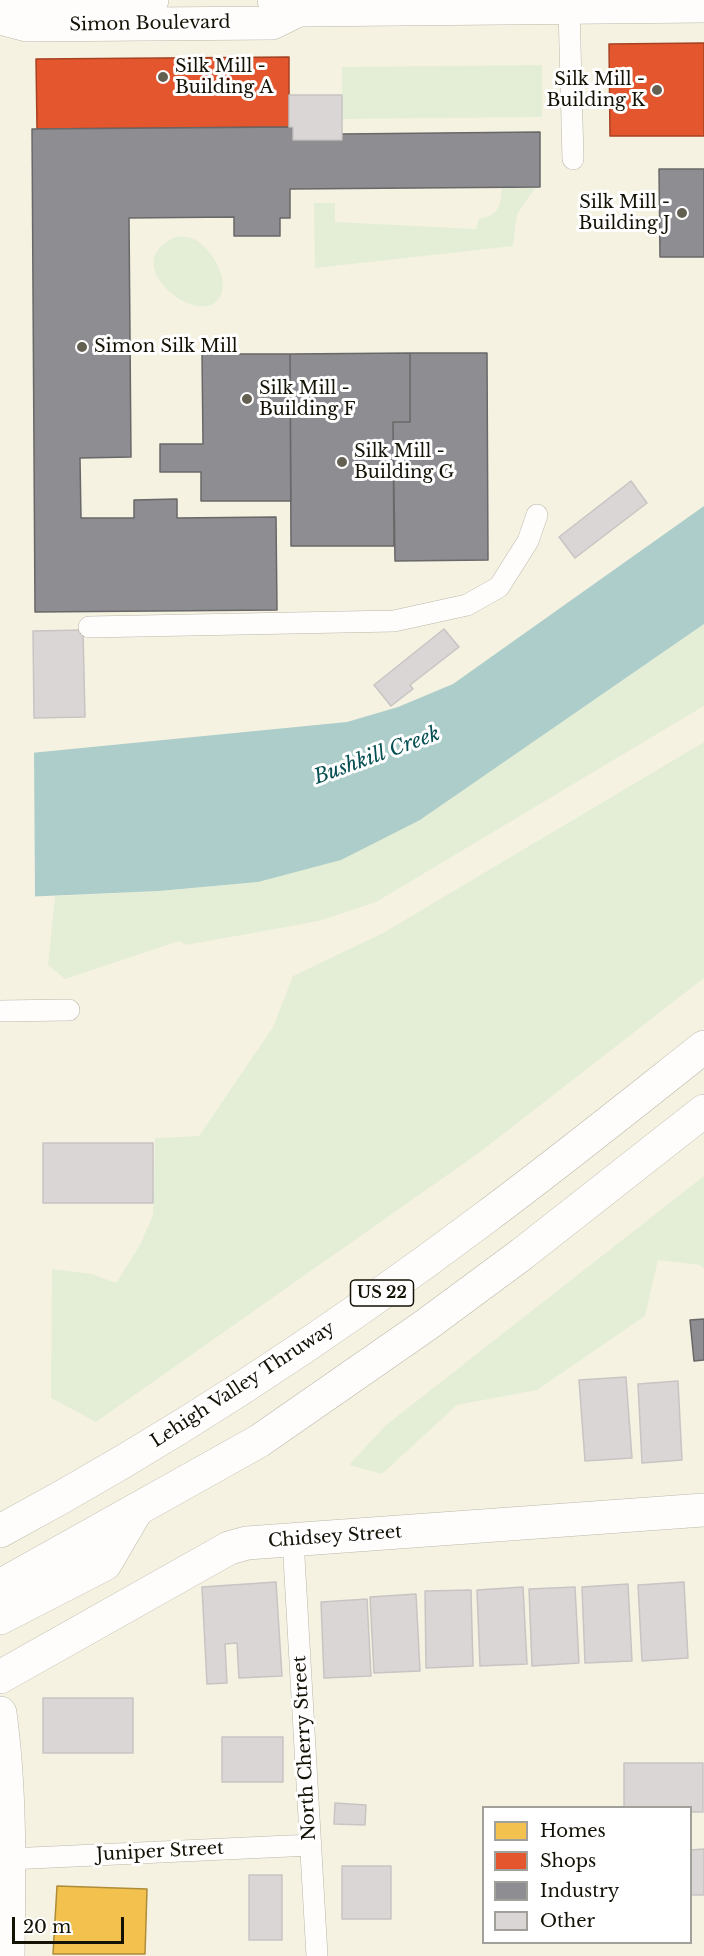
<!DOCTYPE html>
<style>
body{margin:0}
#map{position:relative;width:704px;height:1956px;overflow:hidden;background:#f6f2e2;font-family:"Libre Baskerville",serif}
canvas{display:block}
.legend{position:absolute;left:482px;top:1806px;width:210px;height:138px;box-sizing:border-box;background:#fff;border:2px solid #a1a09b;margin:0;padding:8px 10px;list-style:none;font-size:18px;color:#141105}
.legend li{display:flex;align-items:center;gap:12px;height:30px}
.legend b{width:30px;border:2px solid #a1a09b}
.scale{position:absolute;left:12px;top:1917px;width:112px;height:27px;box-sizing:border-box;border:3px solid #141105;border-top:0;padding-left:8px;font-size:18px;line-height:21px;white-space:nowrap;color:#141105;-webkit-text-stroke:4px #fff;paint-order:stroke}
</style>
<div id="map">
<canvas width="704" height="1956"></canvas>
<ul class="legend">
<li><b style="height:16px;background:#f2c14e"></b>Homes</li>
<li><b style="height:16px;background:#e4572e"></b>Shops</li>
<li><b style="height:16px;background:#8d8d92"></b>Industry</li>
<li><b style="height:16px;background:#dbd6d6"></b>Other</li>
</ul>
<div class="scale">20 m</div>
</div>
<script>
const context = document.querySelector('canvas').getContext('2d');
context.lineJoin = 'round';
function fillPath(path, color) { context.fillStyle = color; context.fill(path, 'evenodd'); }
function trace(path, color, width, dash) { context.strokeStyle = color; context.lineWidth = width; context.lineCap = dash ? 'butt' : 'round'; context.setLineDash(dash || []); context.stroke(path); }
function drawText(font, color, halo, rows, align = 'center') {
  context.font = font + ' "Libre Baskerville",serif'; context.lineWidth = 6; context.setLineDash([]); context.textBaseline = 'middle'; context.strokeStyle = halo; context.fillStyle = color; for (const [text, x, y, turn = 0] of rows) {
    context.save(); context.translate(x, y); context.rotate((+turn || 0) * Math.PI / 180); context.textAlign = isNaN(turn) ? turn : align; if (halo) context.strokeText(text, 0, 0); context.fillText(text, 0, 0); context.restore();
  }
}
const green = new Path2D(`
 M542,65V117L342,119V67Z
 M502,187H536L517,214L513,246L315,268L314,203H335V222L476,229L479,219C500,214 500,207 502,187Z
 M178,236C184,237 191,237 196,240C213,250 234,286 216,302C191,324 115,260 178,236Z
 M704,624V706L376,902L319,921L186,945L179,941L65,979L48,965L55,896L159,891L258,882L420,820Z
 M704,742V978L480,1152L96,1422L51,1398L52,1269L92,1274L116,1283L140,1245L153,1215L155,1138L199,1136L273,1027L293,976L383,933Z
 M704,1176V1269L700,1265L658,1260L645,1316L537,1390L457,1405L382,1474L349,1465L386,1425Z`);
const water = new Path2D(`
 M704,506V624L420,820L341,860L258,882L159,891L0,898V756L347,722L398,707L453,684Z`);
const pier = new Path2D(`
 M34,749L35,900L0,901V753Z`);
const homes = new Path2D(`
 M57,1886L147,1889L145,1954H53Z`);
const shops = new Path2D(`
 M704,43V136H610L609,44Z
 M289,57V127L37,129L36,59Z`);
const industry = new Path2D(`
 M293,127V140H342V134L540,132V187L290,189V218H280V236H234V217L129,218L131,457L80,458L81,518H134V500L177,499V518L276,517L277,610L35,612L32,129Z
 M659,169H704V257H660Z
 M410,353V422H393L394,546H291L290,354Z
 M410,353H487L488,560L395,561L393,422H410Z
 M202,354H290L291,501H201V472H160V444H203Z
 M704,1319V1360L694,1361L690,1320Z`);
const building = new Path2D(`
 M289,95H342V140H293V127H289Z
 M631,481L647,503L575,558L559,537Z
 M444,629L459,647L410,685L413,689L391,706L374,685Z
 M83,630L85,717L34,718L33,631Z
 M43,1143H153V1203H43Z
 M626,1377L632,1458L585,1461L579,1380Z
 M678,1381L682,1460L642,1463L638,1384Z
 M276,1582L282,1676L239,1678L237,1643L225,1644L227,1683L207,1684L202,1587Z
 M684,1582L688,1658L642,1661L638,1585Z
 M628,1584L632,1661L585,1663L582,1587Z
 M523,1587L527,1664L480,1666L477,1590Z
 M575,1587L579,1663L532,1666L529,1589Z
 M471,1590L473,1666L426,1668L425,1591Z
 M416,1594L420,1671L374,1673L370,1597Z
 M367,1599L371,1676L324,1678L321,1602Z
 M43,1698H133V1753H43Z
 M222,1737H283V1782H222Z
 M624,1763H703V1812H690V1808H624Z
 M335,1803L366,1805L365,1825L334,1824Z
 M704,1849V1895H690V1850Z
 M342,1866H391V1919H342Z
 M249,1875H282V1940H249Z`);
const service = new Path2D(`
 M569,8L573,159
 M89,627L394,621L467,605L499,587L528,541L537,515
 M0,1011L69,1010
 M293,1540L317,1956
 M9,1859L311,1845`);
const minor = new Path2D(`
 M274,0L299,10L704,6
 M0,9L27,1L152,0
 M0,18L27,25L272,23L299,10
 M0,1677L229,1548L247,1543L704,1510`);
const primary = new Path2D(`
 M0,1713C11,1793 9,1875 8,1956`);
const motorway = new Path2D(`
 M0,1531C170,1440 332,1333 486,1217C560,1162 632,1104 704,1047
 M0,1586L259,1441L426,1325L522,1254L704,1111
 M0,1618L105,1564L135,1513`);
const markers = [
 [163,77,6,"#636052"],
 [657,90,6,"#636052"],
 [682,213,6,"#636052"],
 [82,347,6,"#636052"],
 [247,399,6,"#636052"],
 [342,462,6,"#636052"]
];
const shields = [
 [382,1293,63]
];
const shieldNames = [
 ["US 22",382,1293]
];
const streetNames = [
 ["Simon Boulevard",150,24,-1],
 ["Lehigh Valley Thruway",243,1385,-33],
 ["Chidsey Street",335,1537,-4],
 ["North Cherry Street",305,1748,-93],
 ["Juniper Street",160,1852,-3]
];
const poiNames = [
 ["Silk Mill -",175,67],
 ["Building A",175,88],
 ["Silk Mill -",645,80,"right"],
 ["Building K",645,101,"right"],
 ["Silk Mill -",670,203,"right"],
 ["Building J",670,224,"right"],
 ["Simon Silk Mill",94,347],
 ["Silk Mill -",259,389],
 ["Building F",259,410],
 ["Silk Mill -",354,452],
 ["Building G",354,473]
];
const waterNames = [
 ["Bushkill Creek",377,756,-20]
];
fillPath(green, '#e4eed7');
fillPath(water, '#accdc9');
fillPath(pier, '#f6f2e2');
fillPath(homes, '#f2c14e');
trace(homes, '#af8c38', 1.5);
fillPath(shops, '#e4572e');
trace(shops, '#a64222', 1.5);
fillPath(industry, '#8d8d92');
trace(industry, '#696868', 1.5);
fillPath(building, '#dbd6d6');
trace(building, '#c8c4c4', 1.5);
trace(service, '#bbb7aa', 22);
trace(minor, '#bbb7aa', 34);
trace(primary, '#bbb7aa', 34);
trace(motorway, '#bbb7aa', 34);
trace(service, '#fefdfb', 21);
trace(minor, '#fefdfb', 33);
trace(primary, '#fefdfb', 33);
trace(motorway, '#fefdfb', 33);
for (const [x, y, r, color] of markers) { const dot = new Path2D(); dot.arc(x, y, r, 0, 2 * Math.PI); context.fillStyle = color; context.fill(dot); trace(dot, '#fff', 2); }
for (const [x, y, w] of shields) { const box = new Path2D(); box.roundRect(x - w / 2, y - 13, w, 26, 4.5); context.fillStyle = '#fff'; context.fill(box); trace(box, '#141105', 1.5); }
drawText('bold 16px', '#141105', null, shieldNames);
drawText('18px', '#141105', '#fff', streetNames);
drawText('18px', '#141105', '#fff', poiNames, 'left');
drawText('italic 20px', '#064f52', '#fff', waterNames);
</script>
